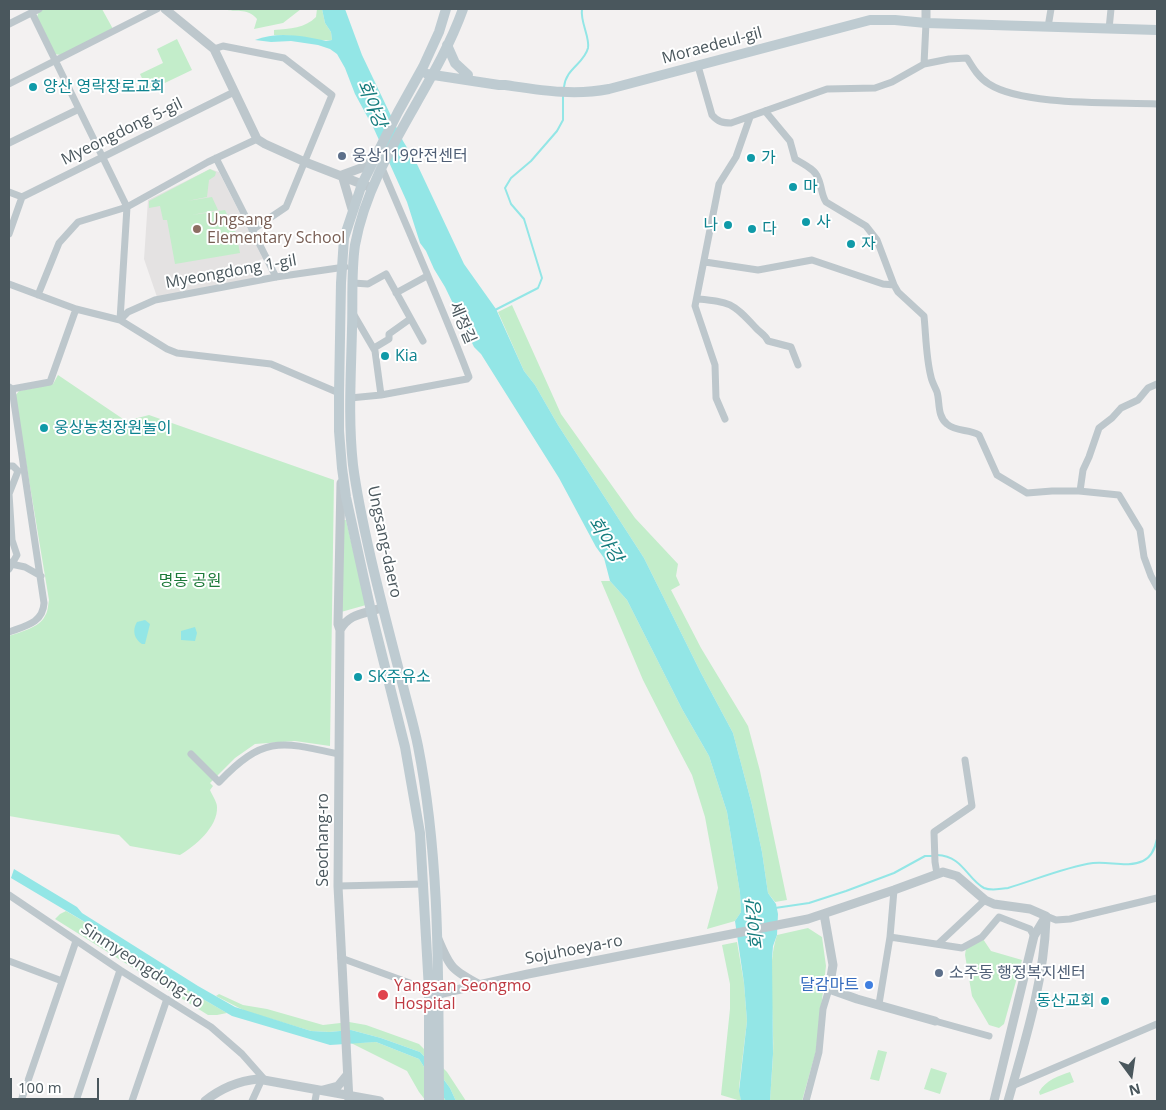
<!DOCTYPE html>
<meta charset="utf-8">
<style>
body{margin:0}
#map{position:relative;width:1166px;height:1110px;overflow:hidden;background:#f3f1f1;font-family:"Open Sans",sans-serif}
canvas{display:block}
.frame{position:absolute;inset:0;border:10px solid #4a575d;pointer-events:none}
.north{position:absolute;left:1106px;top:1050px;width:50px;height:50px;-webkit-text-stroke:4px #fff;paint-order:stroke;rotate:166deg;font-size:14px;font-weight:700;line-height:20px;text-align:center;color:#4a575d}
.north::after{content:'';display:block;margin:auto;width:18px;height:22px;background:#4a575d;clip-path:polygon(50% 0,100% 100%,50% 72%,0 100%)}
.scale{position:absolute;left:10px;top:1078px;width:89px;height:22px;box-sizing:border-box;border:2px solid #4a575d;border-top:0;padding-left:6px;font-size:15px;line-height:18px;white-space:nowrap;color:#4a575d;-webkit-text-stroke:4px #fff;paint-order:stroke}
</style>
<div id="map">
<canvas width="1166" height="1110"></canvas>
<div class="frame"></div>
<div class="north">N</div>
<div class="scale">100 m</div>
</div>
<script>
const context = document.querySelector('canvas').getContext('2d');
context.lineJoin = 'round';
function fillPath(path, color) { context.fillStyle = color; context.fill(path, 'evenodd'); }
function trace(path, color, width, dash) { context.strokeStyle = color; context.lineWidth = width; context.lineCap = dash ? 'butt' : 'round'; context.setLineDash(dash || []); context.stroke(path); }
function drawText(font, color, halo, rows, align = 'center') {
  context.font = font + ' "Open Sans","Noto Sans KR",sans-serif'; context.lineWidth = 4; context.setLineDash([]); context.textBaseline = 'middle'; context.strokeStyle = halo; context.fillStyle = color; for (const [text, x, y, turn = 0] of rows) {
    context.save(); context.translate(x, y); context.rotate((+turn || 0) * Math.PI / 180); context.textAlign = isNaN(turn) ? turn : align; if (halo) context.strokeText(text, 0, 0); context.fillText(text, 0, 0); context.restore();
  }
}
const education = new Path2D(`
 M210,169L219,172L263,259L255,261L259,279L157,297L144,259L148,200Z`);
const green = new Path2D(`
 M43,9H102L113,29L60,55L55,54L37,17L39,11Z
 M225,9H301L283,23L254,29L257,19C246,6 235,14 225,9Z
 M317,9H322L325,23L331,32L332,40C313,42 294,34 274,35V30C290,29 305,28 316,17Z
 M177,39L192,70L148,91L140,74L163,63L157,49Z
 M210,169L216,172L215,176L209,180L207,197L187,201L212,197L218,210L192,215L225,210L236,233L240,253L175,264L167,220H163L160,206L149,208V201Z
 M512,305L561,414L635,518L678,564L676,576L680,585L671,590L701,648L748,726L760,771L787,900L775,902L768,893L762,852L752,805L733,733L701,673L644,558L558,425L535,385L524,371L498,312Z
 M58,375L126,421L149,415L334,480L330,746L295,741L255,744L235,758L210,783L213,786L210,790C212,795 217,802 217,807C218,827 195,846 180,855L130,846L119,835L9,816V636C20,632 39,628 45,616C48,612 48,605 49,600L15,396L19,391L53,384Z
 M344,520H346L366,605L341,612Z
 M601,581H610L627,600L682,709L709,756L727,812L740,893L741,912L735,921L707,929L718,888L705,817L692,775L670,733L643,680Z
 M66,911L95,928L180,987L184,988L227,1013L217,1015H208L55,919L60,914Z
 M808,928L822,937L826,966L816,1051L802,1101H770C771,1079 774,1057 773,1035C773,1004 767,965 777,935Z
 M983,939L991,951L1022,960L1004,1024L999,1028L989,1025L972,996L965,955L966,948Z
 M737,942L744,983L747,1021L739,1087L741,1101L721,1095L730,1009V984L722,945Z
 M219,994L243,1005L267,1009L323,1025L349,1022L366,1025L419,1044L447,1072L466,1101H456L450,1088L436,1069L420,1052L381,1038L351,1030L329,1032L311,1031L245,1011L216,996Z
 M376,1042L419,1059L446,1101H426L419,1092L407,1071L351,1043Z
 M878,1050L887,1052L879,1081L870,1079Z
 M931,1068L947,1073L940,1094L924,1089Z
 M1070,1072L1074,1082L1040,1095L1039,1092C1046,1080 1058,1076 1070,1072Z`);
const water = new Path2D(`
 M322,9H345L362,55L403,141L416,162L464,264L496,309L524,371L535,385L558,425L644,558L701,673L733,733L752,805L762,852L768,893L776,904L778,914L777,935L773,946L772,958L773,1054L770,1101H741L739,1091L747,1021L744,983L735,921L741,912L740,893L727,812L709,756L682,709L627,600L610,581L604,558L596,547L559,478L481,354L474,347L445,287L434,269L426,251L420,243L407,202L374,129L355,94L345,68L337,54L330,49L318,45L291,41L271,42L255,40C277,31 304,36 326,41L332,40L331,32L325,23Z
 M145,620L150,624L145,644H142C134,639 132,630 137,622Z
 M195,627L197,633L195,641L181,640V631Z
 M14,869L77,907L82,913L198,986L235,1007L311,1031L329,1032L351,1030L381,1038L420,1052L436,1069L450,1088L456,1101H446L419,1059L376,1042L330,1045L232,1016L184,988L180,987L95,928L11,878Z`);
const stream = new Path2D(`
 M564,87C566,68 584,64 588,48C590,37 580,22 582,9
 M495,310L538,288L542,278L524,219L511,204L505,188L511,178L531,161L557,131L563,120V95
 M937,855C963,856 967,879 984,888C991,891 1001,889 1008,888C1035,880 1065,867 1093,863C1109,861 1128,868 1143,861C1152,857 1155,848 1157,839
 M775,908L809,903L846,891L894,873L925,856H932`);
const minor = new Path2D(`
 M32,13L127,207L120,320
 M9,24L39,9
 M1048,27L1051,9
 M1109,29L1111,9
 M214,49L223,46L284,58L332,95L286,207L252,230
 M924,64L926,23
 M698,66L712,115C718,122 723,123 731,123L827,89L875,88L892,82L924,64L949,59L967,58C973,68 979,78 989,84C1023,106 1114,102 1157,104
 M9,84L157,9
 M765,111L790,141L795,159C803,164 815,169 818,178C822,186 821,194 826,202L866,226L877,240L894,285
 M9,143L79,109
 M216,158L276,277
 M9,192L22,197
 M9,234L22,197L234,92
 M705,262L758,270L812,260L883,284L894,285L898,292L924,316C926,336 926,358 931,377C932,382 935,387 937,392C940,402 937,416 947,424C956,432 969,429 979,435L997,475L1027,493L1052,491H1079L1119,495L1140,530L1144,557L1151,576L1157,587
 M353,283L368,284L386,274L423,341
 M9,284L76,309L120,320L167,349L177,353L271,364L339,393
 M396,293L427,276
 M38,295L59,243L78,222L127,207L208,162L257,139
 M697,299C730,302 732,302 755,327C760,333 765,334 768,341L791,347L798,365
 M354,315L375,351L381,395
 M120,320L128,312L155,300L276,277L345,267
 M374,348L389,339V334L410,319
 M9,387L12,389L50,382L76,309
 M9,390L12,389L44,603C43,623 25,626 9,632
 M350,398L381,395L467,379L469,377C442,306 411,237 382,168
 M725,419L716,398L715,365L695,306L719,184L736,157L750,117
 M9,466H13L18,471L9,494L12,540L17,555L9,569
 M1080,491L1083,470L1089,457L1099,428L1112,418L1121,408L1138,400L1148,388L1157,384
 M9,562L11,564L25,567L41,576
 M191,754L219,782C263,736 280,741 338,754
 M937,874L935,862L934,832L972,806L965,760
 M338,886L424,884
 M9,895L120,970L211,1027L242,1054L265,1080
 M1046,916L1056,920L1070,919L1157,898
 M890,937L962,948L982,937L999,917L1030,929L1034,936
 M938,944L985,900
 M341,958L429,990
 M9,961L62,981
 M879,1004L890,937L894,890
 M935,1021L989,1036
 M1012,1086L1157,1024
 M21,1101L76,941
 M76,1101L120,970
 M132,1101L167,999
 M252,1101L262,1079
 M315,1101L317,1090
 M806,1101L819,1052L823,1009L829,989`);
const tertiary = new Path2D(`
 M165,9L214,49L257,139L265,144L305,162L372,188
 M926,9V23
 M352,209L342,175L361,168L372,161
 M340,630L338,624L341,483
 M824,914L833,965L829,989L857,999L935,1021
 M438,939C450,968 452,970 480,985
 M432,992L438,994L528,974L808,919L894,890L943,872L957,876L985,900L994,904L1030,909L1046,916
 M323,1090L338,1086L347,1075
 M205,1101C220,1089 238,1081 258,1079L380,1101
 M349,1101L338,886L340,630C349,614 362,614 378,609
 M994,1101L1034,936L1046,916
 M1008,1101C1025,1041 1044,982 1046,919`);
const secondary = new Path2D(`
 M447,45L455,63L468,75
 M427,74L499,85H505C540,90 573,96 609,89L870,20H895L926,23L1157,30
 M429,1101V990L420,833L405,747L371,611L346,497L342,468L339,431V393L341,283L344,238L362,184L398,112L423,67L439,32L446,9
 M439,1101C438,983 441,863 418,746C414,726 408,706 403,686C392,644 381,602 371,559C364,528 357,497 353,465C348,420 351,375 352,329C353,302 351,272 355,245C371,158 434,90 463,9`);
const markers = [
 [33,87,5,"#0f9aa8"],
 [342,156,5,"#5c6f8a"],
 [751,158,5,"#0f9aa8"],
 [793,187,5,"#0f9aa8"],
 [806,222,5,"#0f9aa8"],
 [728,225,5,"#0f9aa8"],
 [197,229,5,"#8d6e63"],
 [752,229,5,"#0f9aa8"],
 [851,244,5,"#0f9aa8"],
 [385,356,5,"#0f9aa8"],
 [44,428,5,"#0f9aa8"],
 [358,677,5,"#0f9aa8"],
 [939,973,5,"#5c6f8a"],
 [869,985,5,"#3f7fe0"],
 [383,995,6,"#e0444e"],
 [1105,1001,5,"#0f9aa8"]
];
const streetNames = [
 ["Moraedeul-gil",712,46,-15],
 ["Myeongdong 5-gil",122,132,-26],
 ["Myeongdong 1-gil",231,272,-10],
 ["세정길",462,323,67],
 ["Ungsang-daero",384,542,78],
 ["Seochang-ro",323,840,-90],
 ["Sojuhoeya-ro",574,950,-11],
 ["Sinmyeongdong-ro",142,966,33]
];
const cultureNames = [
 ["양산 영락장로교회",43,87],
 ["가",761,158],
 ["마",803,187],
 ["사",816,222],
 ["나",718,225,"right"],
 ["다",762,229],
 ["자",861,244],
 ["Kia",395,356],
 ["웅상농청장원놀이",54,428],
 ["SK주유소",368,677],
 ["동산교회",1095,1001,"right"]
];
const serviceNames = [
 ["웅상119안전센터",352,156],
 ["소주동 행정복지센터",949,973]
];
const educationNames = [
 ["Ungsang",207,220],
 ["Elementary School",207,238]
];
const parkNames = [
 ["명동 공원",190,581]
];
const shopNames = [
 ["달감마트",859,985]
];
const healthNames = [
 ["Yangsan Seongmo",394,986],
 ["Hospital",394,1004]
];
const waterNames = [
 ["회야강",371,104,68],
 ["회야강",605,540,59],
 ["회야강",756,925,-95]
];
fillPath(education, '#e4e2e2');
fillPath(green, '#c3edca');
fillPath(water, '#93e6e6');
trace(stream, '#93e6e6', 2);
trace(minor, '#bdc7cc', 7);
trace(tertiary, '#bdc7cc', 9);
trace(secondary, '#becbd1', 10);
for (const [x, y, r, color] of markers) { const dot = new Path2D(); dot.arc(x, y, r, 0, 2 * Math.PI); context.fillStyle = color; context.fill(dot); trace(dot, '#fff', 2); }
drawText('16px', '#4a575d', '#fff', streetNames);
drawText('16px', '#0d838f', '#fff', cultureNames, 'left');
drawText('16px', '#4e5e75', '#fff', serviceNames, 'left');
drawText('16px', '#785e54', '#fff', educationNames, 'left');
drawText('16px', '#1e7a3a', '#fff', parkNames);
drawText('16px', '#366cbe', '#fff', shopNames, 'right');
drawText('16px', '#be3a42', '#fff', healthNames, 'left');
drawText('italic 18px', '#167d7e', '#fff', waterNames);
</script>
